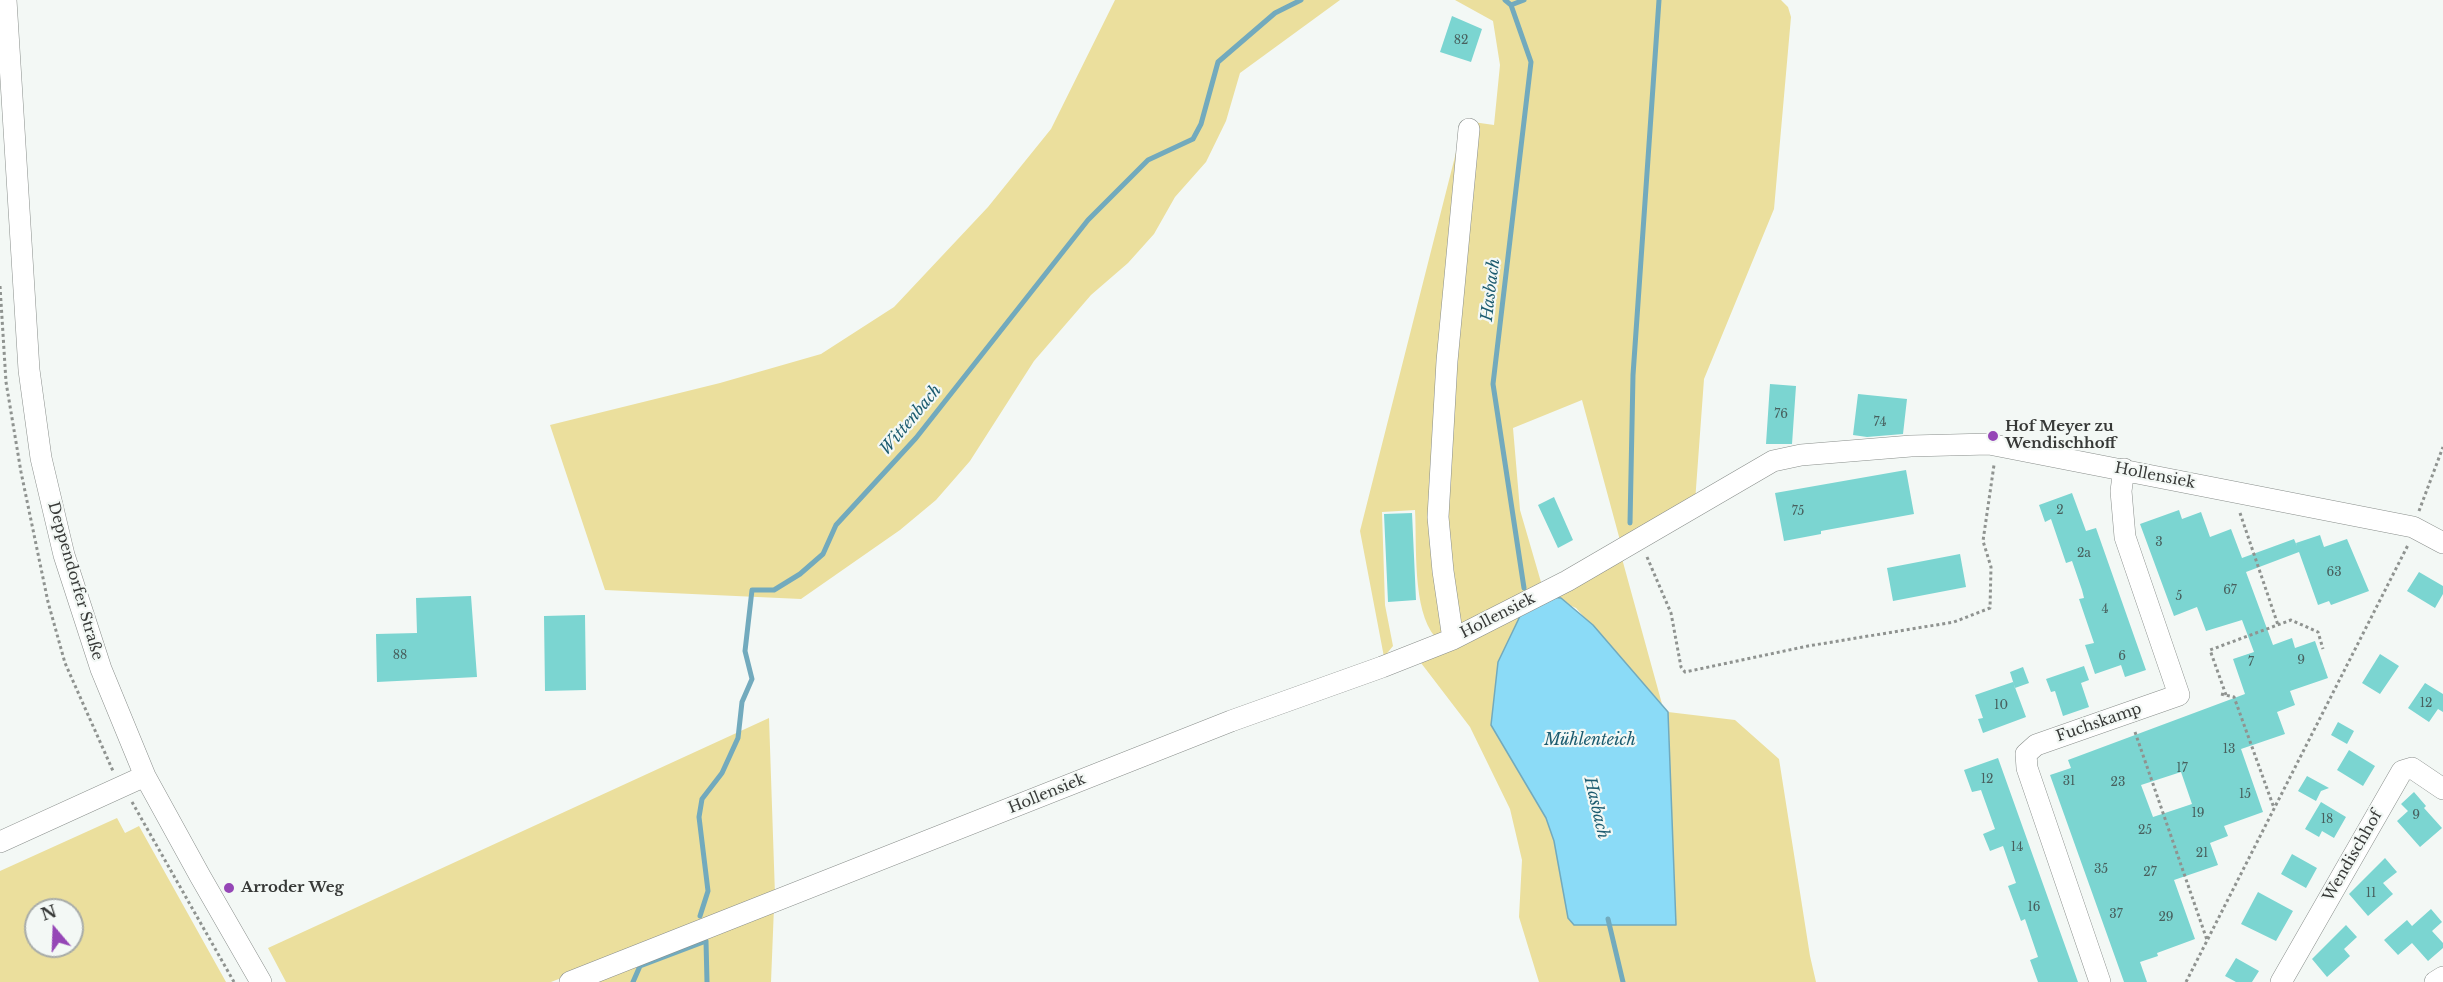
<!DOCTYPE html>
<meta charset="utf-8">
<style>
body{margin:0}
#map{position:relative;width:2443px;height:982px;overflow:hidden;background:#f3f8f5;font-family:"Libre Baskerville",serif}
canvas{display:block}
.north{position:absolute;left:24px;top:898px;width:60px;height:60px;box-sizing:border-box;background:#f3f8f5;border:2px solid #a8aca9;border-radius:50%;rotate:341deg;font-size:16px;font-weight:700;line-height:24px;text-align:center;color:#373937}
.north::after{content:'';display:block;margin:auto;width:21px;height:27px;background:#9546b6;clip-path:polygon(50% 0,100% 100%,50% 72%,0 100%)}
</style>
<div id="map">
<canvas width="2443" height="982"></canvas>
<div class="north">N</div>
</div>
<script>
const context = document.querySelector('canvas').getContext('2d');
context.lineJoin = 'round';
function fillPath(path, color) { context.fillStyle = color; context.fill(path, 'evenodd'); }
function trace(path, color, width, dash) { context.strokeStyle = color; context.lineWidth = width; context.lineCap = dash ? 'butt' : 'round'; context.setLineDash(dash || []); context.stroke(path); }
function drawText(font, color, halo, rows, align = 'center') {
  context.font = font + ' "Libre Baskerville",serif'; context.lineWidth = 4.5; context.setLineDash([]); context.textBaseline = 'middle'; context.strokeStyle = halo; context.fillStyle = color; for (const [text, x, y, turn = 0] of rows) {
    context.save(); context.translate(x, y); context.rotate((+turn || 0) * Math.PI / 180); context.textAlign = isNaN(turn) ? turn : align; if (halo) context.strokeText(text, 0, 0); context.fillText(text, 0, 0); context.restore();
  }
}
const green = new Path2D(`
 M1115,0H1340L1240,73L1226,121L1206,162L1175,197L1154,234L1128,263L1091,295L1034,361L970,461L936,500L900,530L801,599L605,590L550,425L720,383L821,354L894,307L988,207L1051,129Z
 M1455,0H1781L1788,7L1791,17L1774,209L1704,379L1695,502L1621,544L1582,400L1513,428L1520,510L1543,589L1460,624L1447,515L1473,122L1494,125L1500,65L1493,21Z
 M1464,121L1435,437L1445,635L1435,637C1412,609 1417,546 1415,510L1382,512L1385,605L1393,646L1384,657L1360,531Z
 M1621,555L1662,704L1576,608L1551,597Z
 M1522,612L1491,725L1546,818L1554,841L1676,925L1668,712L1735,720L1779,759L1810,956L1816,982H1539L1519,917L1522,860L1510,809L1470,727L1418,659Z
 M769,718L775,895L551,982H286L268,948Z
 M117,818L125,833L139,826L226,982H0V871ZM36,910H72V946H36Z
 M774,907L771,982H585Z`);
const water = new Path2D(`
 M1551,597L1561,598L1593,625L1668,712L1676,925H1574L1568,918L1554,841L1546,818L1491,725L1498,662L1522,612Z`);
const stream = new Path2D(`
 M1505,0L1511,5L1531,62L1493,384L1524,588
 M1511,5L1524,0
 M1630,523L1633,375L1659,0
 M700,916L708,891L699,817L702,799L722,773L738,738L742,702L752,679L745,651L752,590H774L800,574L823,554L836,525L916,438L1088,220L1148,160L1193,139L1201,124L1218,62L1275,13L1301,0
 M1608,919L1623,982
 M633,982L640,966L706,941L707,982`);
const building = new Path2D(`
 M1452,16L1482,29L1471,62L1440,52Z
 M1770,384L1796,386L1792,444H1766Z
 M1858,394L1907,399L1903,434L1867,437L1853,435Z
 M1906,470L1914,514L1821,531V534L1784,541L1775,493Z
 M2072,493L2086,531L2096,528L2146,670L2125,677L2121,665L2095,674L2085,645L2094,643L2079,599L2084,598L2082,590L2072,561L2066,563L2051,519L2045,522L2039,505Z
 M1554,497L1573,540L1558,548L1538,505Z
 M2179,510L2182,519L2201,512L2210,537L2231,529L2242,558L2294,539L2297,546L2296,543L2320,535L2324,547L2347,539L2369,591L2331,605L2329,601L2318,605L2299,552L2246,572L2273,645L2292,638L2295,648L2315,641L2328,678L2290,691L2295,705L2277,712L2285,734L2241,749L2263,812L2224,826L2228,836L2210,843L2218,865L2174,880L2195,939L2157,953L2158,956L2140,962L2147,982H2124L2050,775L2071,768L2068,760L2245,694L2233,659L2254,652L2242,620L2206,631L2197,607L2174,616L2140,524ZM2181,772L2192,804L2153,817L2141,785Z
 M1412,513L1416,600L1388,602L1384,514Z
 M1960,554L1966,587L1893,601L1887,568Z
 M2419,572L2443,586V594L2435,608L2407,591Z
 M471,596L477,677L377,682L376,634L417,633L416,598Z
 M585,615L586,690L545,691L544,616Z
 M2380,654L2399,666L2380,694L2362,683Z
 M2084,666L2089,680L2081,683L2089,707L2063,716L2055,691L2051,692L2046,679Z
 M2023,667L2029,683L2015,688L2010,672Z
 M2013,682L2026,717L1983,733L1978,719L1983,718L1975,695Z
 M2425,683L2443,694V712L2438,709L2429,722L2408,708Z
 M2338,722L2354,731L2347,744L2331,735Z
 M2349,750L2375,766L2363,786L2337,770Z
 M1998,758L2078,982H2038L2030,960L2038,957L2025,919L2021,921L2008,886L2016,883L2003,846L1990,851L1983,834L1995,829L1981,790L1972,792L1964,770Z
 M2307,776L2329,788L2321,791L2316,801L2298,791Z
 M2414,792L2426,806L2424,808L2442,828L2420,847L2397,821L2408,811L2401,804Z
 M2321,802L2346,817L2334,838L2322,831L2319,837L2305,829Z
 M2292,854L2317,868L2306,888L2281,874Z
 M2385,858L2397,872L2383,883L2393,894L2368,916L2349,894Z
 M2258,892L2293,911L2276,941L2241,924Z
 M2431,909L2442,922L2432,931L2443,943V948L2428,961L2412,943L2398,955L2384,940L2407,920L2412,926Z
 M2346,925L2357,937L2344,949L2350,956L2327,977L2312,959Z
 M2236,958L2259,971L2252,982H2236L2225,976Z`);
const path = new Path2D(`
 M0,286L6,382L21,472L48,602L65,663L113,771
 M2419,511L2443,447
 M2240,513L2278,625
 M1647,557L1671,613L1681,667L1685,672L1808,646L1954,622L1990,608L1991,567L1983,541L1994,465
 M2221,694L2234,697L2274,808
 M2226,695L2210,650L2291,620L2318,632L2323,649
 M2135,732L2207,940
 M132,802L234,982
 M2186,982L2408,545`);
const minor = new Path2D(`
 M6,0L29,370L41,458L64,555L101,669L145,776L200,876L261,982
 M1453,639L1443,571L1438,517L1447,361L1469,129
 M0,842L145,776
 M570,982L1231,721L1382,667L1453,639L1567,581L1773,461L1801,455L1911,446L1989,444L2413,527L2443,543
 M2100,982L2027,768L2026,754L2036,745L2179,695L2125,537L2121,491L2124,469
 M2281,982L2402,771L2412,768L2443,789
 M2435,982L2443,977`);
const markers = [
 [1993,436,6,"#9546b6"],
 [229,888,6,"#9546b6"]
];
const numberNames = [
 ["82",1461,41],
 ["76",1781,415],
 ["74",1880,423],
 ["2",2060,511],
 ["75",1798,512],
 ["3",2159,543],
 ["2a",2084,554],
 ["63",2334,573],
 ["67",2230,591],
 ["5",2179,597],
 ["4",2105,610],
 ["88",400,656],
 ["6",2122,657],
 ["9",2301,661],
 ["7",2251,663],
 ["12",2426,704],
 ["10",2001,706],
 ["13",2229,750],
 ["17",2182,769],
 ["12",1987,780],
 ["31",2069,782],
 ["23",2118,783],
 ["15",2245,795],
 ["19",2198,814],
 ["9",2416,816],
 ["18",2327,820],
 ["25",2145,831],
 ["14",2017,848],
 ["21",2202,854],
 ["35",2101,870],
 ["27",2150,873],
 ["11",2371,894],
 ["16",2034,908],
 ["37",2116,915],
 ["29",2166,918]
];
const poiNames = [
 ["Hof Meyer zu",2005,427],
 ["Wendischhoff",2005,444],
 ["Arroder Weg",241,888]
];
const streetNames = [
 ["Hollensiek",2155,476,11],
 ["Deppendorfer Straße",75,581,74],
 ["Hollensiek",1498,616,-27],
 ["Fuchskamp",2099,723,-19],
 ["Hollensiek",1047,794,-22],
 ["Wendischhof",2353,856,-60]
];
const waterNames = [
 ["Hasbach",1491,290,-83],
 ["Wittenbach",911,420,-50],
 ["Mühlenteich",1590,740],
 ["Hasbach",1596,808,77]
];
fillPath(green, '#ebdf9d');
fillPath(water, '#8bdbf7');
trace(water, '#72aabd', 1.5);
trace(stream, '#72aabd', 5);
fillPath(building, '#7bd5d1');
trace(minor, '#898e8b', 22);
trace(path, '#8f9390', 3, [3, 3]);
trace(minor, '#fff', 21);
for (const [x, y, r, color] of markers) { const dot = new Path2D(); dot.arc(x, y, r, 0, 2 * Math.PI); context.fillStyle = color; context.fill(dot); trace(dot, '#f3f8f5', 2); }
drawText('12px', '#48605e', null, numberNames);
drawText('bold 15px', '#373937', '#f3f8f5', poiNames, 'left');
drawText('15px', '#373937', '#f3f8f5', streetNames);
drawText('italic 16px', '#1b5b6f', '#f3f8f5', waterNames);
</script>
